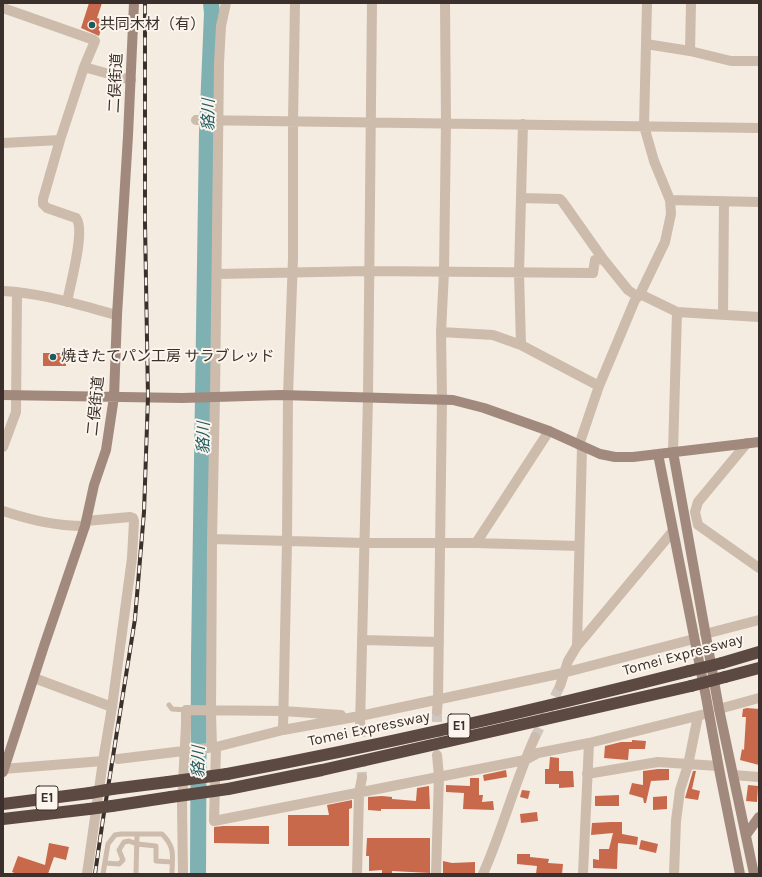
<!DOCTYPE html>
<meta charset="utf-8">
<style>
body{margin:0}
#map{position:relative;width:762px;height:877px;overflow:hidden;background:#f4ebe1;font-family:Karla,sans-serif}
canvas{display:block}
.frame{position:absolute;inset:0;border:4px solid #3b302b;pointer-events:none}
</style>
<div id="map">
<canvas width="762" height="877"></canvas>
<div class="frame"></div>
</div>
<script>
const context = document.querySelector('canvas').getContext('2d');
context.lineJoin = 'round';
function trace(path, color, width, dash) { context.strokeStyle = color; context.lineWidth = width; context.lineCap = dash ? 'butt' : 'round'; context.setLineDash(dash || []); context.stroke(path); }
function fillPath(path, color) { context.fillStyle = color; context.fill(path, 'evenodd'); }
function drawText(font, color, halo, rows, align = 'center') {
  context.font = font + ' Karla,"Noto Sans JP",sans-serif'; context.lineWidth = 4; context.setLineDash([]); context.textBaseline = 'middle'; context.strokeStyle = halo; context.fillStyle = color; for (const [text, x, y, turn = 0] of rows) {
    context.save(); context.translate(x, y); context.rotate((+turn || 0) * Math.PI / 180); context.textAlign = isNaN(turn) ? turn : align; if (halo) context.strokeText(text, 0, 0); context.fillText(text, 0, 0); context.restore();
  }
}
const stream = new Path2D(`
 M212,13L216,3`);
const river = new Path2D(`
 M198,874L199,657L207,133L212,13L211,3`);
const building = new Path2D(`
 M89,3H102L97,18L104,20L99,36L81,28Z
 M43,353H66V366H43Z
 M747,708L759,709V765L740,760L742,749L744,750L746,717H742L743,709Z
 M632,740L646,741L645,749H629L628,760L604,758L605,746L621,742H632Z
 M550,757L559,758V771H573L574,787L559,788V784H545V769H549Z
 M658,769H669V780L651,781L646,803H644L643,798L629,794L632,783L643,785V771Z
 M506,770L507,777L484,781L483,775Z
 M693,771H696L692,789L700,791L698,800L685,798Z
 M470,778H479V795H483L482,802L493,801L494,810L463,809L464,793L446,792V785L470,786Z
 M748,785L758,786L757,802L746,801Z
 M429,786L430,809H381V811L368,810V797L382,796L392,797V799L416,801L417,788Z
 M522,790L530,791L528,799L520,797Z
 M619,795V806H595V796Z
 M667,796V809L653,810V797Z
 M352,800V808L349,809V846H288V815H329L327,805Z
 M537,812L538,821L521,823L520,814Z
 M611,822H622V834L638,837L637,845L618,843L617,869L593,868V859L599,860V849H609L613,833L591,835L592,823Z
 M223,826H269V844L214,843V827Z
 M367,838H430V873L392,871V874H382V870L369,871V856H366Z
 M641,840L658,844L656,853L639,849Z
 M49,843L69,847L66,860L54,857L48,874H17L12,872L18,856L45,865Z
 M517,854H530V857L549,859L548,863L563,864L562,874H536L537,866L517,864Z
 M443,861L452,863L475,862V874L443,873Z`);
const streetTunnel = new Path2D(`
 M360,727L362,778
 M437,737V711
 M535,737L560,686`);
const lane = new Path2D(`
 M169,705L172,709L186,710
 M105,863L119,864L123,860L119,850L124,842L129,841L137,844L156,846V861L172,862
 M103,874L108,844L115,835L121,834H162C176,848 172,856 172,874
 M136,874L137,834`);
const street = new Path2D(`
 M3,8L94,40L95,41L84,67L60,140L43,199V204L47,208L76,218C86,230 70,285 67,302
 M646,44L690,51L731,61H759
 M690,51L691,3
 M84,67L131,80
 M196,120L759,128
 M3,143L60,140
 M521,198L560,199L562,201L603,259L628,290L638,297
 M670,200L759,202
 M217,274L369,271L593,273L595,260L603,259
 M3,291C42,293 79,305 117,315
 M640,294L677,312L759,317
 M723,315L724,202
 M441,332L493,335L521,345L599,386
 M521,345L519,273L523,124
 M747,443L698,502L695,512L698,525L759,568
 M579,445L599,386L635,300L640,294L665,242L671,214L670,200L654,161L644,126L647,3
 M3,447L16,412L17,292
 M673,452L677,312
 M3,511C31,520 55,526 85,526
 M86,521L130,517L133,518L134,521L132,558L112,707
 M212,539L365,543H476L579,546
 M476,543L549,431
 M705,634L759,620
 M363,640L439,642
 M577,646L582,447
 M34,678L112,707L103,761L87,874
 M560,686L568,661L577,646L673,531
 M719,709L759,698
 M437,711L438,699L442,399L441,332L444,272L446,123L445,3
 M360,727L368,397L372,3
 M283,730L287,542L288,395L293,258V121L295,3
 M212,747L211,713L212,539L215,396L219,63L221,26L226,3
 M216,747L214,821L525,760L538,753L589,743L709,713
 M118,759L216,747L283,730L360,716L563,673L694,639
 M3,769L103,761
 M587,774L658,762L718,766
 M733,775L759,777
 M183,874L182,804L186,725V710L283,711L341,715
 M357,874L359,793L362,778
 M436,874L439,776L437,755
 M483,874C503,829 515,781 535,737
 M583,874L589,743
 M674,874L676,821L680,790L688,765L698,716`);
const secondary = new Path2D(`
 M3,395L182,398L281,395L453,400L484,408L549,431L600,454L615,457H633L759,442
 M673,452L719,709L754,874
 M658,454L706,697L720,774L740,874
 M3,772L44,646L85,526L94,485L106,450L114,397L117,315L128,136L134,3
 M746,835L759,817`);
const highway = new Path2D(`
 M722,663L759,652
 M725,677L759,668
 M227,774C382,745 536,710 689,671
 M112,789L168,782
 M228,789L322,770L691,686
 M3,804L90,793
 M112,806L171,797
 M3,819L89,809`);
const rail = new Path2D(`
 M95,874L103,819L135,619L144,512L148,397L145,223V3`);
const highwayBridge = new Path2D(`
 M689,671L722,663
 M691,686L725,677
 M168,782L227,774
 M90,793L112,789
 M171,797L228,789
 M89,809L112,806`);
const markers = [
 [92,25,4,"#1f5a5e"],
 [53,357,4,"#1f5a5e"]
];
const shields = [
 [459,726,22],
 [47,798,22]
];
const shieldNames = [
 ["E1",459,726],
 ["E1",47,798]
];
const poiNames = [
 ["共同木材（有）",100,25],
 ["焼きたてパン工房 サラブレッド",61,357]
];
const streetNames = [
 ["二俣街道",116,83,-87],
 ["二俣街道",96,406,-84],
 ["Tomei Expressway",683,655,-15],
 ["Tomei Expressway",369,729,-12]
];
const waterNames = [
 ["貉川",209,115,-89],
 ["貉川",204,438,-89],
 ["貉川",199,762,-89]
];
trace(stream, '#7fb0b2', 2.5);
trace(river, '#7fb0b2', 16);
fillPath(building, '#c8694b');
trace(streetTunnel, '#cfc6bd', 10, [10, 5]);
trace(lane, '#cdbbac', 5);
trace(street, '#cdbbac', 10);
trace(secondary, '#a18a7d', 10);
trace(highway, '#5c4a42', 12);
trace(rail, '#3b302b', 4);
trace(rail, '#fbf5ee', 2.5, [8]);
trace(highwayBridge, '#5c4a42', 12);
for (const [x, y, r, color] of markers) { const dot = new Path2D(); dot.arc(x, y, r, 0, 2 * Math.PI); context.fillStyle = color; context.fill(dot); trace(dot, '#fbf5ee', 1.5); }
for (const [x, y, w] of shields) { const box = new Path2D(); box.roundRect(x - w / 2, y - 12, w, 24, 3); context.fillStyle = '#fbf5ee'; context.fill(box); trace(box, '#3b302b', 1); }
drawText('bold 14px', '#3b302b', null, shieldNames);
drawText('15px', '#3b302b', '#fbf5ee', poiNames, 'left');
drawText('15px', '#3b302b', '#fbf5ee', streetNames);
drawText('italic 16px', '#1f5a5e', '#fbf5ee', waterNames);
</script>
